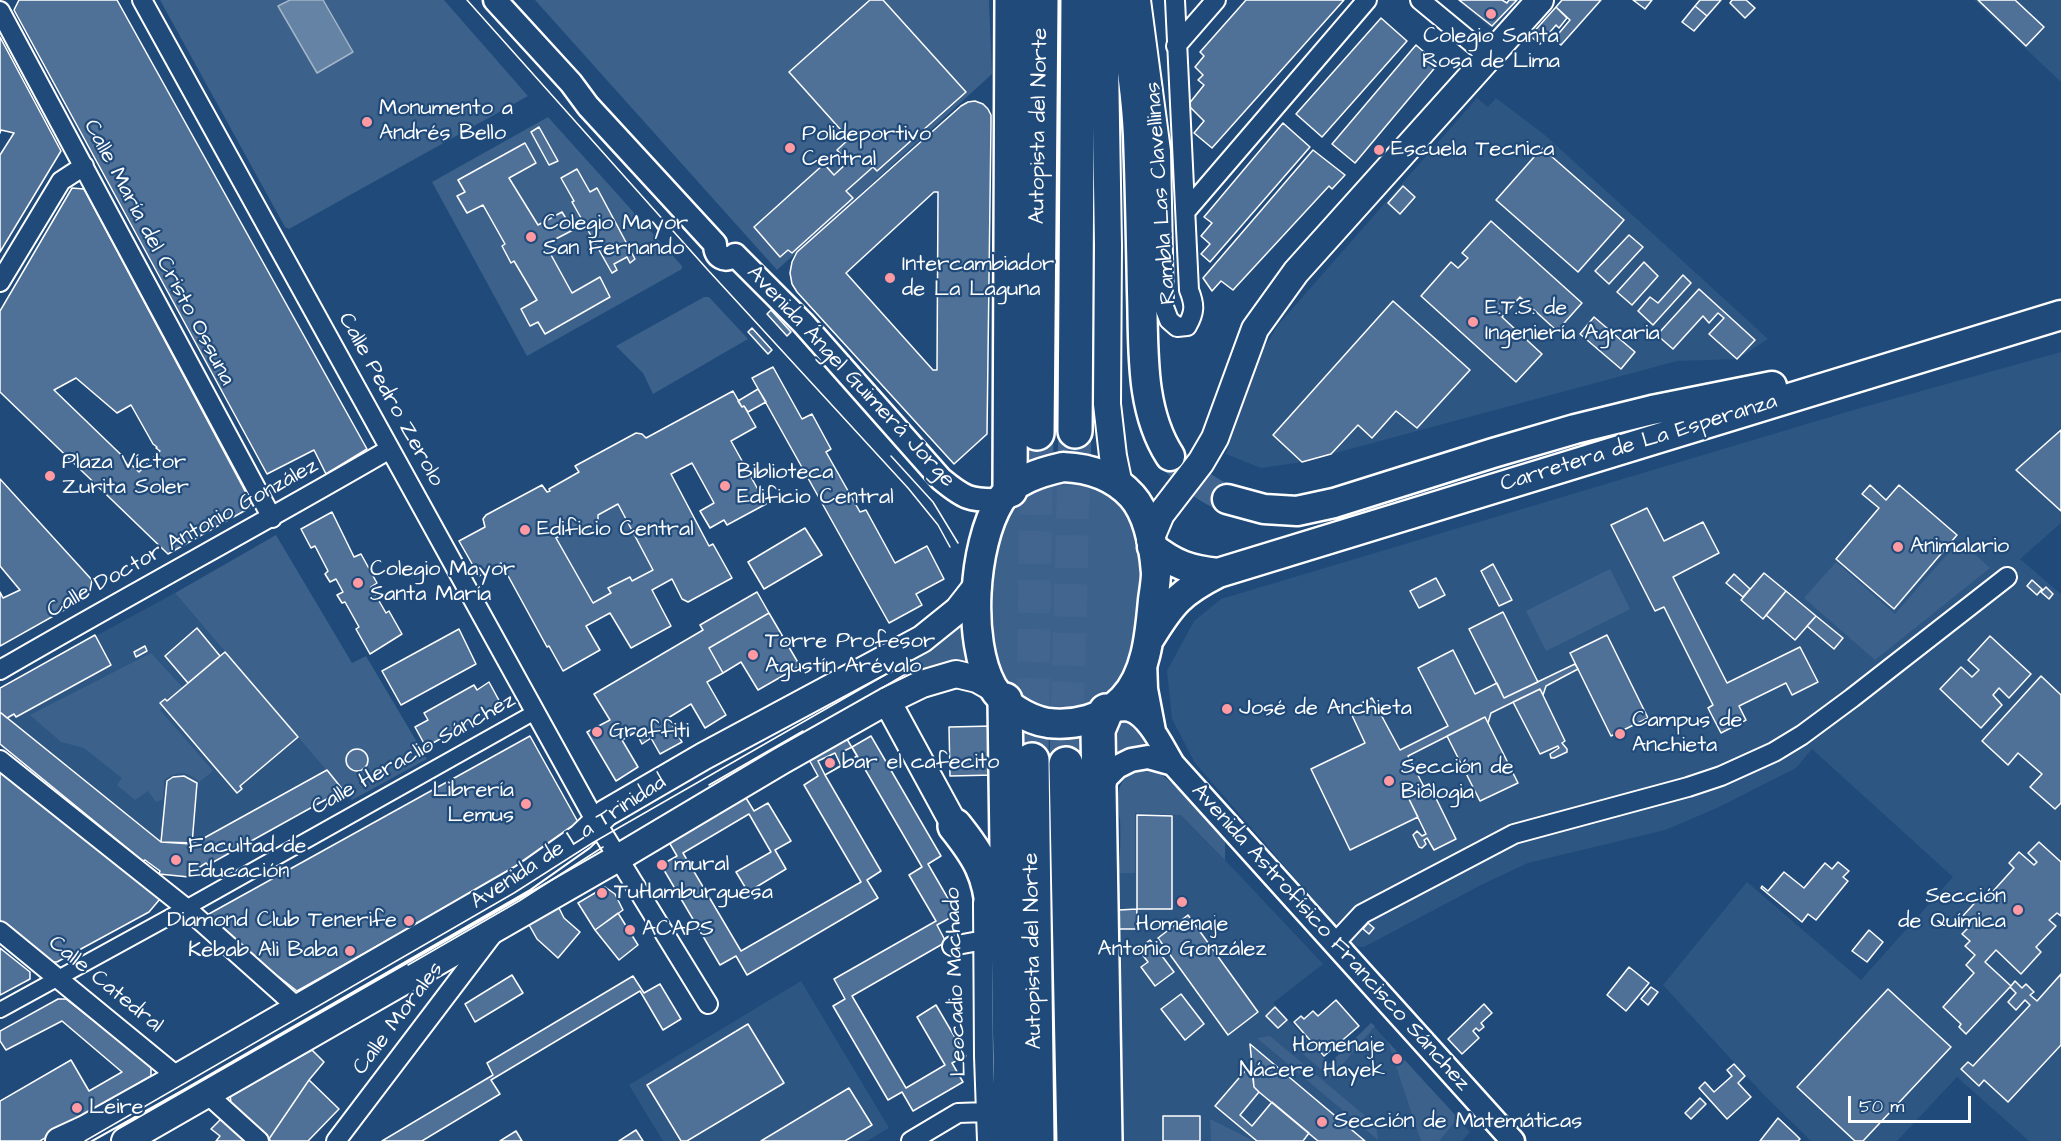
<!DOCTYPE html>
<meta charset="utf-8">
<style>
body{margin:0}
#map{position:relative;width:2061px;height:1141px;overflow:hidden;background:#1f4a7a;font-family:"Architects Daughter",sans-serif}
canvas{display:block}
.scale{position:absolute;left:1848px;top:1096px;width:123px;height:27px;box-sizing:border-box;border:3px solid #fff;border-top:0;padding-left:8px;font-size:18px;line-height:21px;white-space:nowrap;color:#fff;-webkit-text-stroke:4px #1f4a7a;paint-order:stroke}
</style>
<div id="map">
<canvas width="2061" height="1141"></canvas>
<div class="scale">50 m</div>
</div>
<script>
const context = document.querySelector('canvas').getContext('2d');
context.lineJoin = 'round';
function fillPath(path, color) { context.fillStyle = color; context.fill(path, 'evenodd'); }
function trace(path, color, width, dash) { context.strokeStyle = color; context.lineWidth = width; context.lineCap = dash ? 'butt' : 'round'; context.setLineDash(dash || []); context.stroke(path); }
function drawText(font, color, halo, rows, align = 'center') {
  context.font = font + ' "Architects Daughter",sans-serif'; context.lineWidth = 4.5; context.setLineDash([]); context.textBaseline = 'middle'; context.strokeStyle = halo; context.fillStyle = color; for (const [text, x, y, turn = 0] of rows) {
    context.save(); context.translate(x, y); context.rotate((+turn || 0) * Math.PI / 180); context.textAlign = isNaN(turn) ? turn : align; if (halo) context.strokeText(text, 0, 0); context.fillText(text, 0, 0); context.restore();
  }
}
const built = new Path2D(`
 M1457,0H1522L1496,28L1489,27Z
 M1974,0H2061V82Z
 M1477,98L1488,107L1496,98L1546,136L1768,339L1737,359L1677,361L1302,462L1261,468L1226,454L1261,353L1278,325Z
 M2061,352V523L2020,559L2061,594V1141H2029L1957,1077L1897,1141H1811L1763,1094L1663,985L1747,882L1861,980L1953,877L1812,749L1796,768L1717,808L1665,830L1528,863L1483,884L1364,947L1354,946L1195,763L1172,719L1167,671L1194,621L1221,599L1857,409Z
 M175,593L327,770L195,843L161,842L157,839L0,712V688Z
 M1149,769L1163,776L1172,783L1225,841V860L1323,964L1273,1003L1329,1064L1371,1023L1470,1132L1462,1141H1124L1119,929L1120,819L1139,770Z
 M801,981L889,1128L867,1141H663L629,1085Z`);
const green = new Path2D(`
 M160,0H444L528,96L289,229L285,227Z
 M535,0H989L992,74L777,270Z
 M548,117L682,266V269L527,356L432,182ZM539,127L557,161L550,165L531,132ZM525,143L536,163L509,178L538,225L562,212L572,230L548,243L553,251L550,253L572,293L599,278L610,297L545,333L538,322L530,326L521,309L537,300L514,261L511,262L502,246L505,244L483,205L467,213L458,196L465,192L459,180ZM577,169L590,192L597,189L635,259L630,262L627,257L614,264L617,270L612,273L572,203L574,201L561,178Z
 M704,297H709L748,339L653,394L643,373L616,346Z
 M1078,480C1089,486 1106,490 1115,498C1154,532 1142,634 1122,676C1114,692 1089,708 1071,708C1044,708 1025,705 1007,682C976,642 986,519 1030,491C1044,482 1062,481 1078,480Z
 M618,504L653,570L632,581L630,577L611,593L593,603L556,538Z
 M276,535L352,663L366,656L427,759L352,800L175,593Z
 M1956,544L1963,551L1967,547L1990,568L1875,660L1804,598L1836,562L1895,614Z
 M1610,569L1630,609L1546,651L1526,611Z
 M965,612L973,668L921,674L908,654Z
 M151,653L183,688L160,710L213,771L199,782C188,771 176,770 164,780L163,799L156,802L148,791L135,800L117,785L122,778L84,748L61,742L30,715Z
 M1120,719L1133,720L1149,742V748L1112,761L1109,740Z
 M1149,769L1163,776L1193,802L1225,841V860L1181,815L1135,813V873H1119C1119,856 1122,836 1120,820C1115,793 1116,773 1149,769Z
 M1371,1023L1375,1026L1331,1078L1296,1048L1307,1040L1329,1064Z
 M1270,1036L1376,1125L1378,1140L1257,1038Z
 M1388,1042L1458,1118L1439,1141H1421Z
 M1210,1119L1252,1140L1253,1141H1211Z`);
const water = new Path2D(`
 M290,0H323L353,52L317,73L278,6Z`);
const building = new Path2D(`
 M19,0H117L367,449L326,474L314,450L267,474L14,10Z
 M870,0H883L966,92L877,171L873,167L846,191L853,198L792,253L788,250L780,257L754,227L824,164L834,175L848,162L837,150L849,139L789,72Z
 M1246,0H1344L1212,148L1194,133L1204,121L1188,105L1204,85L1198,80L1203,75L1195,67L1204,56L1200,52Z
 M1459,0H1502L1507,3L1509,0H1517L1492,26Z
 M1562,0H1601L1561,45L1554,39L1570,20L1556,7Z
 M1633,0H1652L1645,9Z
 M1700,0H1721L1707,16L1695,6Z
 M1732,0H1746L1755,8L1745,18L1730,3Z
 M1978,0H2015L2044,27L2026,46Z
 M1695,6L1707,16L1694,31L1682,22Z
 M1556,7L1567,18L1559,28L1556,25L1540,44L1530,36Z
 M1381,18L1407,41L1322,137L1296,114Z
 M0,37L61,151L0,252V155L14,133L1,130L0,133Z
 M1416,45L1438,64L1355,163L1332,144Z
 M975,101L983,104L988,109L991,115V124L987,434L954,464L797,292L792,284L790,273L792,262L797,252L961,106L968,102Z
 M1283,123L1310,147L1210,262L1201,254L1210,244L1201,236L1212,223L1204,217Z
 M539,127L558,161L549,165L531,132Z
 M525,143L536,163L509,178L538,225L562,212L573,230L548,243L553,252L550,253L572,293L600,277L610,297L545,334L538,322L530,326L521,309L537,300L514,261L511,263L502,246L505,244L483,205L467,213L457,196L465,192L458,180Z
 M1542,148L1624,220L1578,272L1496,200Z
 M1313,150L1345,175L1332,189L1329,186L1233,290L1221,281L1212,291L1203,278Z
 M577,169L590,192L597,188L635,259L630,263L627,257L614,264L617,270L612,273L572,202L574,201L561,178Z
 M1403,186L1415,197L1400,214L1388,203Z
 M72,188L84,189L253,506L168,554L0,392V311ZM76,378L117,413L131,405L153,444L157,447L156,448L160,451L139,472L54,390Z
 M934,192H938L937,370H933L846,273Z
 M1491,221L1582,303L1557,331L1520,297L1502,317L1542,354L1516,382L1421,296L1451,262L1458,268L1468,258L1462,253Z
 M1629,235L1643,247L1609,284L1595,271Z
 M1644,262L1658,276L1632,305L1617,292Z
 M1683,275L1691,283L1653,325L1638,311L1650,297L1658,303Z
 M1699,289L1755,340L1737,359L1709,334L1724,318L1718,313L1709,323L1703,316L1673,349L1657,335Z
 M1393,301L1470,370L1417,428L1396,411L1372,438L1358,425L1331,454L1302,462L1273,435Z
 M771,310L791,332L787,336L767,314Z
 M1594,317L1635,352L1621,369L1580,334Z
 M752,328L772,350L768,354L748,332Z
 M773,367L802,419L812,414L831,449L826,452L860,512L866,510L895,563L927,546L944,579L916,594L922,605L889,623L752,378Z
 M758,389L766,402L748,412L744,406L742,407L738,401Z
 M733,391L742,407L744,406L756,427L731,441L766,504L727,525L724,520L710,528L700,511L714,503L692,463L671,474L709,546L713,544L732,578L688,602L682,599L672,579L652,590L671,626L631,648L610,613L586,626L600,650L563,671L549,646L547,647L501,563L479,576L459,541L485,527L483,519L486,515L542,485L547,492L550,491L549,489L579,472L575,466L636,433L642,434L646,438ZM618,504L653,570L632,581L630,577L608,588L611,593L593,603L556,538L574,527L579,532L585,533L593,531L598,526V515Z
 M2061,430V511L2016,470Z
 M0,479L92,580L89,596L0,646V592L3,598L20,590L0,566Z
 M1870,485L1886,500L1899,485L1957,535L1894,609L1836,559L1879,508L1862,494Z
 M1647,508L1664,541L1703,522L1719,553L1673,577L1727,683L1800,647L1818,682L1792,695L1786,683L1739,706L1746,720L1721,733L1708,708L1713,705L1664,607L1655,611L1611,525Z
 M332,512L354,557L361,554L377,583L371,587L386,613L389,611L402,634L370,654L356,629L359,627L345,602L342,603L337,595L343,592L336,579L330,582L325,574L328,571L315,546L311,548L301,529Z
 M805,528L822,555L764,589L748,562Z
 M1493,564L1512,600L1499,606L1481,571Z
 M1764,573L1786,591L1763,619L1741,600Z
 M1734,574L1750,589L1743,597L1726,583Z
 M1436,578L1445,595L1419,608L1410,591Z
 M2032,580L2042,589L2037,595L2027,586Z
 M2046,587L2053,594L2049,599L2041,592Z
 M1786,591L1816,616L1795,640L1766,615Z
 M757,592L769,613L709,648L723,673L707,682L726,715L705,728L691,704L668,718L682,742L660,754L651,738L642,744L636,732L622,740L638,767L616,781L587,732L610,720L594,694L703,630L700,625Z
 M1503,612L1538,682L1504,698L1469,629Z
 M769,613L800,666L758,690L741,662L723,673L709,648Z
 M1816,616L1843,638L1834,649L1807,626Z
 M197,628L220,656L188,683L165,656Z
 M459,629L476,664L401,705L382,671Z
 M95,635L111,665L16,717L14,714L7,718L0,712V688Z
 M1607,635L1648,718L1611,736L1570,653Z
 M1990,636L2031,674L2009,698L1999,688L1993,695L2002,705L1981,728L1940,689L1961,667L1972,677L1979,670L1968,660Z
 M145,646L147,651L136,657L134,652Z
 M1453,650L1475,694L1497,683L1504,698L1575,664L1578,669L1546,686L1543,695L1540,689L1491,713L1488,723L1485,717L1408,756L1424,787L1407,795L1418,817L1350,850L1311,769L1365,743L1349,709L1372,698L1400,750L1448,726L1418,668Z
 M225,652L298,737L240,786L242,789L237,793L160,703L165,699L167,701Z
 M2041,676L2061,695V803L2055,809L2030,787L2042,774L2018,753L2008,765L1982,741Z
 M489,682L501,704L426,747L415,727L428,720L424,713L474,685L477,690Z
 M1540,689L1565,741L1562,743L1567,749V752L1554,758H1551L1550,754L1559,748L1558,746L1540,754L1513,702Z
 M0,712L161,842L195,843L327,770L343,790L208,865L206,863L189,874V877L159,874L160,871L145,860L143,861L0,744Z
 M1485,717L1518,783L1480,801L1447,736Z
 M993,726L994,775L950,776L949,727Z
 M844,734L857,756L825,775L881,871L867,880L878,898L747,975L736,956L720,965L661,865L677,856L666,837L743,793L754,811L768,803L791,841L775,850L786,869L748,892L736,872L771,852L749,814L683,853L741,951L861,882L804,785L818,776L807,756Z
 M530,736L583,831L297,991L207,921V915Z
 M871,736L941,856L928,864L957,914L937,925L946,942L852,996L906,1088L945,1065L917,1017L936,1005L966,1056L952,1063L963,1082L913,1111L902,1092L888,1100L833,1006L845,999L834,979L936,921L909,875L922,867L852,747Z
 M852,747L857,756L847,762L842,752Z
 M346 760a11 11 0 1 1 22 0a11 11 0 1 1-22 0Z
 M835,753L841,766L825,775L818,761Z
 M0,770L160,899L149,912L57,962H52L0,921Z
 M184,776L197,783L192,844L161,842L167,781L173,777Z
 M1429,784L1456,839L1434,850L1427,838L1424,840L1426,844L1422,848L1419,847L1413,835L1417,831L1422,836L1426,834L1407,795Z
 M1137,815L1172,816V909H1137Z
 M2039,842L2061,862V916L2057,913L2049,920L2056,926L2036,947L2041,952L2021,974L1996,950L1985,962L2011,986L2015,981L2022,988L2026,984L2034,992L2030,995L2037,1001L2061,974V1045L2008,1102L1984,1080L1979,1086L1961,1069L1968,1062L1973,1066L2030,1005L2025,1000L2016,1010L2008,1002L2016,993L2010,987L1966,1034L1959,1027L1961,1024L1943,1007L1974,973L1966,965L1975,955L1965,946L1970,941L1962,934L1970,926L1961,918L1982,895L1986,899L2014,868L2009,863L2019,852L2034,865L2037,862L2028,853Z
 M1838,862L1849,871L1843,877L1848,881L1816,920L1808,914L1802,922L1761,888L1762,886L1768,891L1784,872L1804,888L1825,863L1832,869Z
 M605,887L615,894L623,910L595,930L578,903Z
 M558,906L564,918L580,932L558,958L537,939L528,923Z
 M1137,909L1136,929H1119V910Z
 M618,913L638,945L619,960L595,930Z
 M1188,915L1258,1012L1228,1035L1158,938Z
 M1368,923L1374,928L1369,934L1363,929Z
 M1869,930L1883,942L1867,962L1852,951Z
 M1150,940L1174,972L1155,986L1141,967L1148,962L1138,949Z
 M0,948L30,972V979L0,995Z
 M1629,967L1649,983L1626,1011L1607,995Z
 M512,975L523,993L475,1022L465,1004Z
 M633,976L644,993L660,984L681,1019L663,1030L640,991L491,1080L500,1094L422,1141H382L493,1075L487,1063Z
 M1651,987L1658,992L1648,1005L1641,999Z
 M1888,989L1951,1047L1863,1141H1855L1797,1087Z
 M1181,994L1204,1024L1185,1040L1161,1009Z
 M58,999H66L151,1066V1076L40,1141H0V1101L71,1060L89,1091L122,1072L62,1021L6,1050L0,1041V1031Z
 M1336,1000L1359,1026L1324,1056L1294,1022L1301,1016L1304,1019L1313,1011L1318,1016Z
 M1484,1004L1492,1013L1481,1023L1484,1027L1479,1031L1476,1028L1473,1031L1479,1038L1462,1054L1448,1039Z
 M1275,1007L1287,1020L1278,1028L1266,1016Z
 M748,1024L784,1083L687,1141H681L647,1085Z
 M1250,1044L1365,1141H1318L1259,1092L1254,1087Z
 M312,1050L324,1062L309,1080L269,1139L231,1103L230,1094Z
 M1251,1064L1254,1087L1259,1092L1240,1115L1252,1126L1272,1102L1309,1133L1303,1141H1257L1215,1106Z
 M1734,1064L1745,1076L1738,1083L1751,1097L1727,1119L1699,1088L1705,1082L1714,1092L1732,1076L1727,1070Z
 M309,1080L339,1109L308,1141H271L269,1139Z
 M849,1088L872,1125L845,1141H761Z
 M1700,1098L1706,1104L1691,1119L1685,1113Z
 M1163,1116H1200V1141H1163Z
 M1778,1118L1795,1134L1800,1139L1798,1141H1760Z
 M221,1119L247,1141H216L220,1136L211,1129Z
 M636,1130L643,1141H619Z
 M516,1131L522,1141H500Z`);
const primaryTunnel = new Path2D(`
 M1170,456C1188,476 1202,487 1227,499`);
const motorwayTunnel = new Path2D(`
 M1032,760L1037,433
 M1066,764L1075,431`);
const pedestrian = new Path2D(`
 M0,1010L186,908L535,712`);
const minor = new Path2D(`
 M142,0L596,822L708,1004
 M1141,0L1161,151L1164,307L1169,320L1177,327L1187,326C1195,312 1195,305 1189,290L1175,0
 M1420,0L1489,57
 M0,11L272,518
 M1176,46L1216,0
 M1186,211L1367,0
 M0,282L61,181L84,166
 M0,670C129,595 261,524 390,449
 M0,760L186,908L297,1007
 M983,903L984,1056L987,1141
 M0,931L178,1077
 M1335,943L1362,914L1514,834L1688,787L1721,776L1774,752L1802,735L1852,698L2007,577
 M952,946L984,940
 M206,1093L259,1141
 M336,1141L493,934
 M911,1141L958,1113L986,1112`);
const tertiary = new Path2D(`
 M495,0L571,83L588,106L715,244C715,257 725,263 735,255
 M735,255L803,323L941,479C964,498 970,501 1000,500
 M1145,661L1146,689L1154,731
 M1106,711C1113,711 1123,708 1130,710C1149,716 1163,748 1173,764L1513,1141
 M1101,795L1106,778L1117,767L1131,760L1148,757L1173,764`);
const secondary = new Path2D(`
 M1104,0L1108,245L1107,404L1113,456L1119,485
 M1150,540L1161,514L1201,462L1215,438L1255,329L1296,272L1540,0
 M887,701L955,826
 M59,1141L85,1129L178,1077L523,878L581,837L606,813L704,756L922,639L958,610L976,587
 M125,1141L618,858L781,761L887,701L922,684L956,674L977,679L993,688`);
const primary = new Path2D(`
 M1121,0C1128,45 1136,90 1138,136C1140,188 1141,240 1142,292C1144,346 1139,408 1170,456
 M1063,467C1088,468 1114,476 1132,496C1149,515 1154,548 1156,573C1156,582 1154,592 1153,600C1150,633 1147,674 1123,699C1104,719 1074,726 1048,723C1028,720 1002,704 992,686C967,641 973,545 1000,501C1013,480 1041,472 1063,467Z
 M1227,499L1264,509L1297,511L1334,503L1493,453L1575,429L1652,410L1772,386
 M1152,547C1175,565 1190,570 1218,573
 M1150,638C1172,602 1181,592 1218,573L2061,315`);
const motorway = new Path2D(`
 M1075,431L1078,0
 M1037,433L1041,0
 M1010,490L1012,0
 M1005,700L1011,1141
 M1032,760L1037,1141
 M1066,764L1074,1141
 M955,826C979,856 990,874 993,913
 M1105,1141L1098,730L1106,711`);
const tram = new Path2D(`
 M467,0L707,269L908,488L938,525L950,547
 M891,456L933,502L958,543
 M882,688L916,668
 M709,785L803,731
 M408,965L519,901L603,847
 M85,1141L514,893L594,842L911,660`);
const markers = [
 [1491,14,6,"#ff9aa2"],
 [367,122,6,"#ff9aa2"],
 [790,148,6,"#ff9aa2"],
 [1379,150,6,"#ff9aa2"],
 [531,237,6,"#ff9aa2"],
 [890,278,6,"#ff9aa2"],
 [1473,322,6,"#ff9aa2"],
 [50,476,6,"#ff9aa2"],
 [725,486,6,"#ff9aa2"],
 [525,530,6,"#ff9aa2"],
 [1898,547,6,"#ff9aa2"],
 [358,583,6,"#ff9aa2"],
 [753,655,6,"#ff9aa2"],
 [1227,709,6,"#ff9aa2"],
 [597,732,6,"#ff9aa2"],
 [1620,734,6,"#ff9aa2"],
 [830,763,6,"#ff9aa2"],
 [1389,781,6,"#ff9aa2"],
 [526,804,6,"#ff9aa2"],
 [176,860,6,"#ff9aa2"],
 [662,865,6,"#ff9aa2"],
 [602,893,6,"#ff9aa2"],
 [1182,902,6,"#ff9aa2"],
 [2018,910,6,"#ff9aa2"],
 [409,921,6,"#ff9aa2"],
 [630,930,6,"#ff9aa2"],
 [350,951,6,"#ff9aa2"],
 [1397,1059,6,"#ff9aa2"],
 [77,1108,6,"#ff9aa2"],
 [1322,1122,6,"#ff9aa2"]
];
const poiNames = [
 ["Colegio Santa",1491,37,"center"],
 ["Rosa de Lima",1491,62,"center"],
 ["Monumento a",379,109],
 ["Andrés Bello",379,134],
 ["Polideportivo",802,135],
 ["Central",802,160],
 ["Escuela Tecnica",1391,150],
 ["Colegio Mayor",543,224],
 ["San Fernando",543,249],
 ["Intercambiador",902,265],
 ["de La Laguna",902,290],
 ["E.T.S. de",1485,309],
 ["Ingeniería Agraria",1485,334],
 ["Plaza Víctor",62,463],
 ["Zurita Soler",62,488],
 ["Biblioteca",737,473],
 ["Edificio Central",737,498],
 ["Edificio Central",537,530],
 ["Animalario",1910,547],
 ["Colegio Mayor",370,570],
 ["Santa María",370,595],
 ["Torre Profesor",765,642],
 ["Agustín Arévalo",765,667],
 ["José de Anchieta",1239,709],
 ["Campus de",1632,721],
 ["Anchieta",1632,746],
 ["Graffiti",609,732],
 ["bar el cafecito",842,763],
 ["Sección de",1401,768],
 ["Biologia",1401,793],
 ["Librería",514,791,"right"],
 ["Lemus",514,816,"right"],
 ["Facultad de",188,847],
 ["Educación",188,872],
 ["mural",674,865],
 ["TuHamburguesa",614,893],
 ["Sección",2006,897,"right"],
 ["de Química",2006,922,"right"],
 ["Diamond Club Tenerife",397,921,"right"],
 ["Homenaje",1182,925,"center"],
 ["Antonio González",1182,950,"center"],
 ["ACAPS",642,930],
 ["Kebab Ali Baba",338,951,"right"],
 ["Homenaje",1385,1046,"right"],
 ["Nácere Hayek",1385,1071,"right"],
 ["Leire",89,1108],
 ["Sección de Matemáticas",1334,1122]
];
const streetNames = [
 ["Autopista del Norte",1040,126,-89],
 ["Rambla Las Clavellinas",1162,193,-94],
 ["Calle María del Cristo Ossuna",158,253,62],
 ["Avenida Ángel Guimerá Jorge",850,377,47],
 ["Calle Pedro Zerolo",390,400,61],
 ["Carretera de La Esperanza",1639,444,-17],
 ["Calle Doctor Antonio González",183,539,-29],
 ["Calle Heraclio Sánchez",414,755,-29],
 ["Avenida de La Trinidad",569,843,-33],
 ["Avenida Astrofísico Francisco Sánchez",1330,938,48],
 ["Autopista del Norte",1034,951,-91],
 ["Leocadio Machado",957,982,-92],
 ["Calle Catedral",105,985,39],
 ["Calle Morales",399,1019,-53]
];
fillPath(built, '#2e5683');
fillPath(green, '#3c618b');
fillPath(water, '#6583a4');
trace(water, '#a3b5c8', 1.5);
fillPath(building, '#507197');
trace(building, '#fff', 1.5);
trace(primaryTunnel, '#41658e', 28, [28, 14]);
trace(motorwayTunnel, '#41658e', 33, [33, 16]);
trace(pedestrian, '#fff', 18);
trace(minor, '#fff', 22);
trace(tertiary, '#fff', 27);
trace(secondary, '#fff', 30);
trace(primary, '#fff', 33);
trace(motorway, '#fff', 38);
trace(pedestrian, '#1f4a7a', 14);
trace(minor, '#1f4a7a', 18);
trace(tertiary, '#1f4a7a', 22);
trace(secondary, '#1f4a7a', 26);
trace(primary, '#1f4a7a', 28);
trace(motorway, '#1f4a7a', 33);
trace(tram, '#fff', 1.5);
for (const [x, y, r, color] of markers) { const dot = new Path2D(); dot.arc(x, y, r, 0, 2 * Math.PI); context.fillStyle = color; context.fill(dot); trace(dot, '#1f4a7a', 2); }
drawText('22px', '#fff', '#1f4a7a', poiNames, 'left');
drawText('22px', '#fff', '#1f4a7a', streetNames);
</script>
